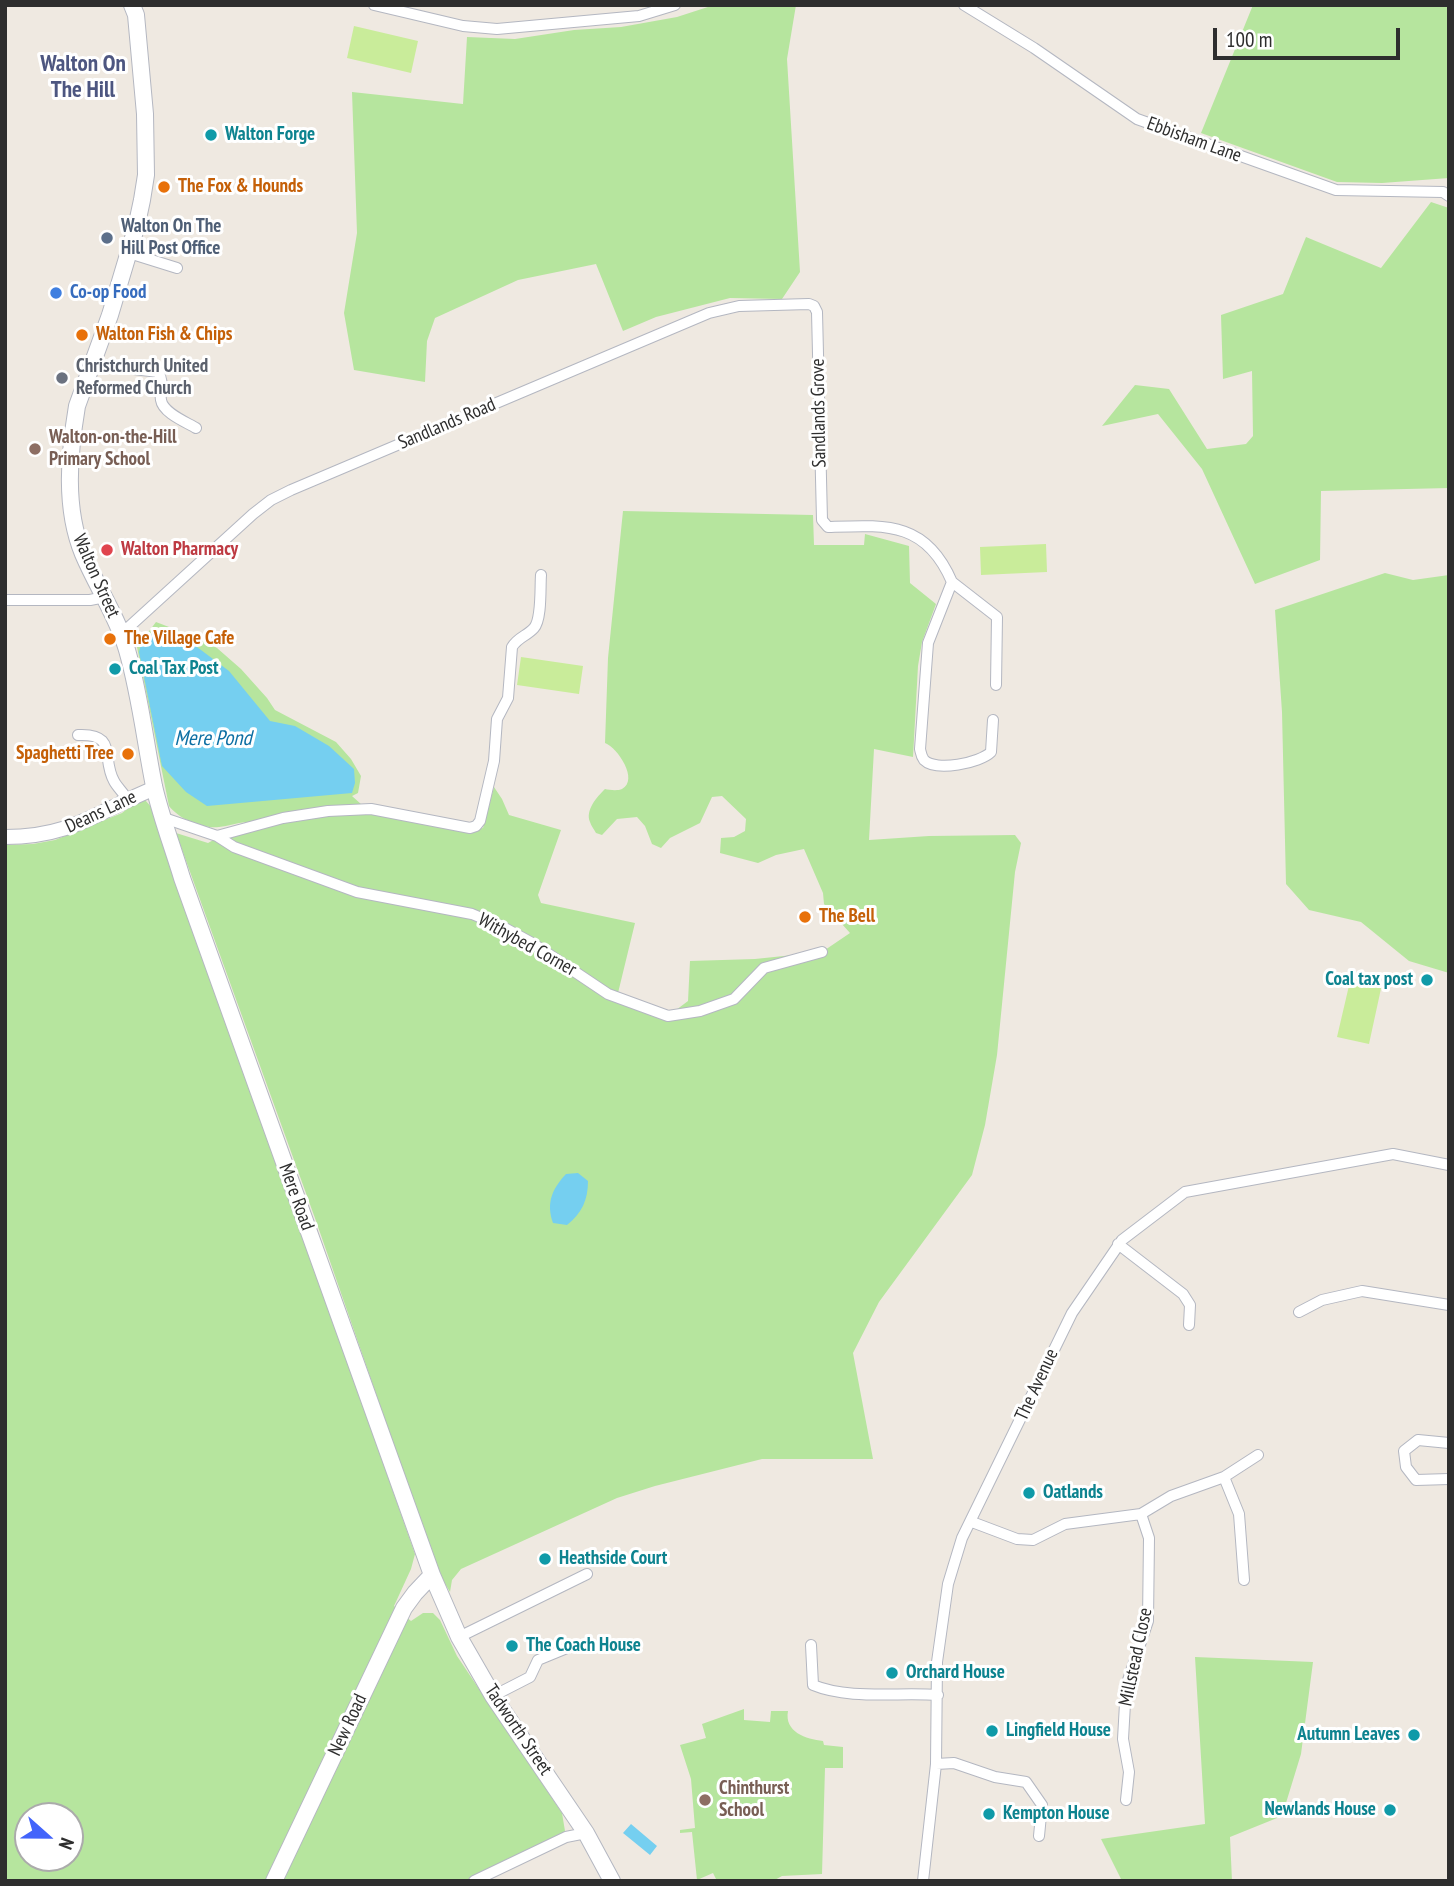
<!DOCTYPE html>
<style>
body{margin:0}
#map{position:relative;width:1454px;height:1886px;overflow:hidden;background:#efe9e1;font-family:"PT Sans Narrow",sans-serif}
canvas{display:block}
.frame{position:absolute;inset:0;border:7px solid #2e2e2e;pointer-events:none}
.north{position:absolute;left:14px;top:1802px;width:70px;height:70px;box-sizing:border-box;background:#fff;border:2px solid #ababab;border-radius:50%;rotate:111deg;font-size:19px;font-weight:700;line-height:28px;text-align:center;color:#2e2e2e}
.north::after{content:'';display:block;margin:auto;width:24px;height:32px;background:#4264fb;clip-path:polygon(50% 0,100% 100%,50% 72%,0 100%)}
.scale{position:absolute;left:1213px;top:28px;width:187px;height:32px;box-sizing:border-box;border:4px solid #2e2e2e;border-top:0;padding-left:9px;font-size:21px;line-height:24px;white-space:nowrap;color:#2e2e2e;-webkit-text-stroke:5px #fff;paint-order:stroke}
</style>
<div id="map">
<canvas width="1454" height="1886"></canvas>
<div class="frame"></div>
<div class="north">N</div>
<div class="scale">100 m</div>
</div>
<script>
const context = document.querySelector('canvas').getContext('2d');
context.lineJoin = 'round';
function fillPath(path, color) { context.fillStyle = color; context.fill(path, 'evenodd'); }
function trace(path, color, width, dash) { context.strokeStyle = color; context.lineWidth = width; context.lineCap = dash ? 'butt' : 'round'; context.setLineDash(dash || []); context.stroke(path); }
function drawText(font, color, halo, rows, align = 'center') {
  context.font = font + ' "PT Sans Narrow",sans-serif'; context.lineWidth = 6; context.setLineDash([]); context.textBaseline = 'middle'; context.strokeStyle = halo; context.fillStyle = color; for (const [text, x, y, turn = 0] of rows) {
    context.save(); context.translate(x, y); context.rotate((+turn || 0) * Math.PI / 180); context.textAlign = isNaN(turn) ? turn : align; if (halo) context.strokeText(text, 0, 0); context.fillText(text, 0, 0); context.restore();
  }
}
const green = new Path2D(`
 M714,5H796L787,59L800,272L782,299L730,298L656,317L623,331L596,264L518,280L435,318L427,341L425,382L354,370L344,313L357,233L352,92L463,104L467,37L515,39L574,30L621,27L677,17Z
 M1253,5H1449V178L1382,183L1337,182L1201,133Z
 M1431,202L1449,208V488L1321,491L1320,560L1255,584L1202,469L1158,414L1102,426L1135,385L1169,389L1207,449L1246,444L1253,436L1252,371L1223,379L1221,315L1283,294L1306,237L1381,268Z
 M623,511L813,515L814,545H864L865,534L909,546L910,583L936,604L922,642L918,666L913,757L874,749L869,840L929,836L1015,835L1021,843L1015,872L997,1055L985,1125L972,1175L879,1302L853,1353L873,1459H762L655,1486L617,1498L461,1569L452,1580L450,1592L441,1577L425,1535L316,1221L176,833L208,843L246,822C237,823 228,826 219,827C202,829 179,819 169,806L137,647L156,622L203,640L217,648L241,669L267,698L275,710L336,742L351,759L361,776L358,793L352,796L371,813L463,832L483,828L494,787L502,799L509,815L561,830L538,895L541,903L635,923L618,993L668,1016L688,1001L690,961L755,959L822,952L850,933L824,904L823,893L804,849L776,855L758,863L720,853L721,838L734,837L745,831L746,819L722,796L712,797L700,823L670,838L661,848L652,844L645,826L637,817L617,819L602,835L596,833C594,829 591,826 590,822C585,810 597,797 605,789C609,790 618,791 622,789C639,780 618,748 605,743L608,658Z
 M1385,573L1413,580L1449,575V973L1409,961L1361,922L1309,910L1286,884L1282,712L1275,610Z
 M145,800L154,810L415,1554L411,1569L394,1606L411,1621L423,1613H433L440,1620L457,1656L562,1813L566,1837L474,1881H5V845L33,844L55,840L122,813L137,801ZM28,1816H70V1858H28Z
 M1195,1657L1313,1662L1301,1754L1282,1816L1230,1837L1232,1881H1122L1101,1839L1205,1824Z
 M744,1709V1720L770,1722L771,1711H788C784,1732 806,1739 823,1741L824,1745L843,1747V1768H825L822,1874L782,1876L773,1881H717L713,1873L697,1880L692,1832L680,1833V1830L695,1828L691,1779L680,1745L706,1738L702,1724Z`);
const pitch = new Path2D(`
 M354,26L418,41L411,73L347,58Z
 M1046,544L1047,572L981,575L980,547Z
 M521,657L583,666L579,694L517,685Z
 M1351,977L1382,984L1369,1044L1337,1037Z`);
const water = new Path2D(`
 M159,631L197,647L229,671L270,721L295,726L329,746L354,769L355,783L352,793L207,806L186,792L162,766L139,652C142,640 147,635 159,631Z
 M578,1173L588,1181C588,1200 582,1213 567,1225L553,1223C546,1203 552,1189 566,1174Z
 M631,1824L657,1846L650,1855L623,1833Z`);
const minor = new Path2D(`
 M374,5L463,26L497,29L639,16L675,5
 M964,5L1034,48L1137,119L1336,190L1443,192L1449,196
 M129,253L177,268
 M93,364L158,372C165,383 159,389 161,400C163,413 186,422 196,428
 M952,582L997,617L996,685
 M5,600H90L105,597
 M121,631L130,626L253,514L271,500L291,490L709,313L739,306L809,304L814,306L817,312L822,520L828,527C886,525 926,521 952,582L928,643L920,749C921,753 921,756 924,760C936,772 980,763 991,752L993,720
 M78,735C118,733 101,758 114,781C117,787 123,792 127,799
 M164,818L217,836L283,818L328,811L371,809L470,828L476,826L480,821L494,761L497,719L508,698L512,647C518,637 527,636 534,628C542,619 540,587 541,575
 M217,836L234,847L357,892L472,914L501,926L532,943L608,994L668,1016L700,1011L734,999L764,968L822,952
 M1118,1244L1183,1294L1190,1305L1189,1325
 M1299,1312L1322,1300L1362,1291L1449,1305
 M1449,1443L1418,1440L1404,1451L1406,1467L1416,1480L1449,1479
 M1224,1477L1239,1514L1244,1580
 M972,1522L1017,1539L1033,1540L1065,1524L1141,1514L1171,1496L1224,1477L1258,1455
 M459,1637L587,1574
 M811,1645L813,1685C849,1700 899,1692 938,1695
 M493,1696L530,1677L538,1660L572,1646
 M936,1764L954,1763L995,1777L1026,1782L1042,1805L1039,1836
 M1126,1800L1129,1772L1123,1739L1126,1686L1148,1621L1149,1538L1141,1514
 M474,1881L566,1837L586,1833
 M923,1881L936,1764L937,1662L948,1584L962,1538L1072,1313L1122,1240L1185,1192L1393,1154L1449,1165`);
const tertiary = new Path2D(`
 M5,837C72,837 98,811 155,788`);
const secondary = new Path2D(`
 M132,5L136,15L145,114L146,175L142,200L136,228L110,315L77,406C69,454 64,508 83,554C97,587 117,616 127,650C140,695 145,741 154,786C161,817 173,848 182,878L432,1575L459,1637L493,1696L586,1833L612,1881
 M274,1881L404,1608L415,1593L432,1575`);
const markers = [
 [211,135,7,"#0f9aa8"],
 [164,187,7,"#e8710a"],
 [107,238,7,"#5c6f8a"],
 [56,293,7,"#3f7fe0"],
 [82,335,7,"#e8710a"],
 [62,378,7,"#6b7280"],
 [35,449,7,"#8d6e63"],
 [107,550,7,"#e0444e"],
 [110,639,7,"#e8710a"],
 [115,669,7,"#0f9aa8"],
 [128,754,7,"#e8710a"],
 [805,917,7,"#e8710a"],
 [1427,980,7,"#0f9aa8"],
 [1029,1493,7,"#0f9aa8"],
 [545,1559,7,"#0f9aa8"],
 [512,1646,7,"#0f9aa8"],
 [892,1673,7,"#0f9aa8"],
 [992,1731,7,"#0f9aa8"],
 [1414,1735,7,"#0f9aa8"],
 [705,1800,7,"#8d6e63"],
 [1390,1810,7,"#0f9aa8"],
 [989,1814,7,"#0f9aa8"]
];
const cultureNames = [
 ["Walton Forge",225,135],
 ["Coal Tax Post",129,669],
 ["Coal tax post",1413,980,"right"],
 ["Oatlands",1043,1493],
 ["Heathside Court",559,1559],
 ["The Coach House",526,1646],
 ["Orchard House",906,1673],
 ["Lingfield House",1006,1731],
 ["Autumn Leaves",1400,1735,"right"],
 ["Newlands House",1376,1810,"right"],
 ["Kempton House",1003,1814]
];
const streetNames = [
 ["Ebbisham Lane",1194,140,20],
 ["Sandlands Grove",819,413,-91],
 ["Sandlands Road",447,424,-23],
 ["Walton Street",96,576,66],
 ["Deans Lane",101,812,-25],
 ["Withybed Corner",527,945,29],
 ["Mere Road",296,1197,70],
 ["The Avenue",1037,1385,-65],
 ["Millstead Close",1136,1657,-78],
 ["New Road",348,1725,-65],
 ["Tadworth Street",518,1730,56]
];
const foodNames = [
 ["The Fox & Hounds",178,187],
 ["Walton Fish & Chips",96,335],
 ["The Village Cafe",124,639],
 ["Spaghetti Tree",114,754,"right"],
 ["The Bell",819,917]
];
const serviceNames = [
 ["Walton On The",121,227],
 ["Hill Post Office",121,249]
];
const shopNames = [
 ["Co-op Food",70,293]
];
const worshipNames = [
 ["Christchurch United",76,367],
 ["Reformed Church",76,389]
];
const educationNames = [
 ["Walton-on-the-Hill",49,438],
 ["Primary School",49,460],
 ["Chinthurst",719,1789],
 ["School",719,1811]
];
const healthNames = [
 ["Walton Pharmacy",121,550]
];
const waterNames = [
 ["Mere Pond",213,739]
];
const quarterNames = [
 ["Walton On",83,64],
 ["The Hill",83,90]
];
fillPath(green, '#b6e59e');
fillPath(pitch, '#c9ec9a');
fillPath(water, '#75cff0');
trace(minor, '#b4b7c1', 12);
trace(tertiary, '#b4b7c1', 16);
trace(secondary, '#b4b7c1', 18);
trace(minor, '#fff', 10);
trace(tertiary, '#fff', 14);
trace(secondary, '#fff', 16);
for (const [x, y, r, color] of markers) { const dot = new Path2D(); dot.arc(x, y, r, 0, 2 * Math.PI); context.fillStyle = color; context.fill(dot); trace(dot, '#fff', 2.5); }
drawText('bold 19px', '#0d838f', '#fff', cultureNames, 'left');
drawText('19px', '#2e2e2e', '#fff', streetNames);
drawText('bold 19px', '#c56008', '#fff', foodNames, 'left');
drawText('bold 19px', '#4e5e75', '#fff', serviceNames, 'left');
drawText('bold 19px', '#366cbe', '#fff', shopNames, 'left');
drawText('bold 19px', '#5b616d', '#fff', worshipNames, 'left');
drawText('bold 19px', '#785e54', '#fff', educationNames, 'left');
drawText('bold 19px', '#be3a42', '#fff', healthNames, 'left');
drawText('italic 21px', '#0d6fa3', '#fff', waterNames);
drawText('bold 23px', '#4d5680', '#fff', quarterNames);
</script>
